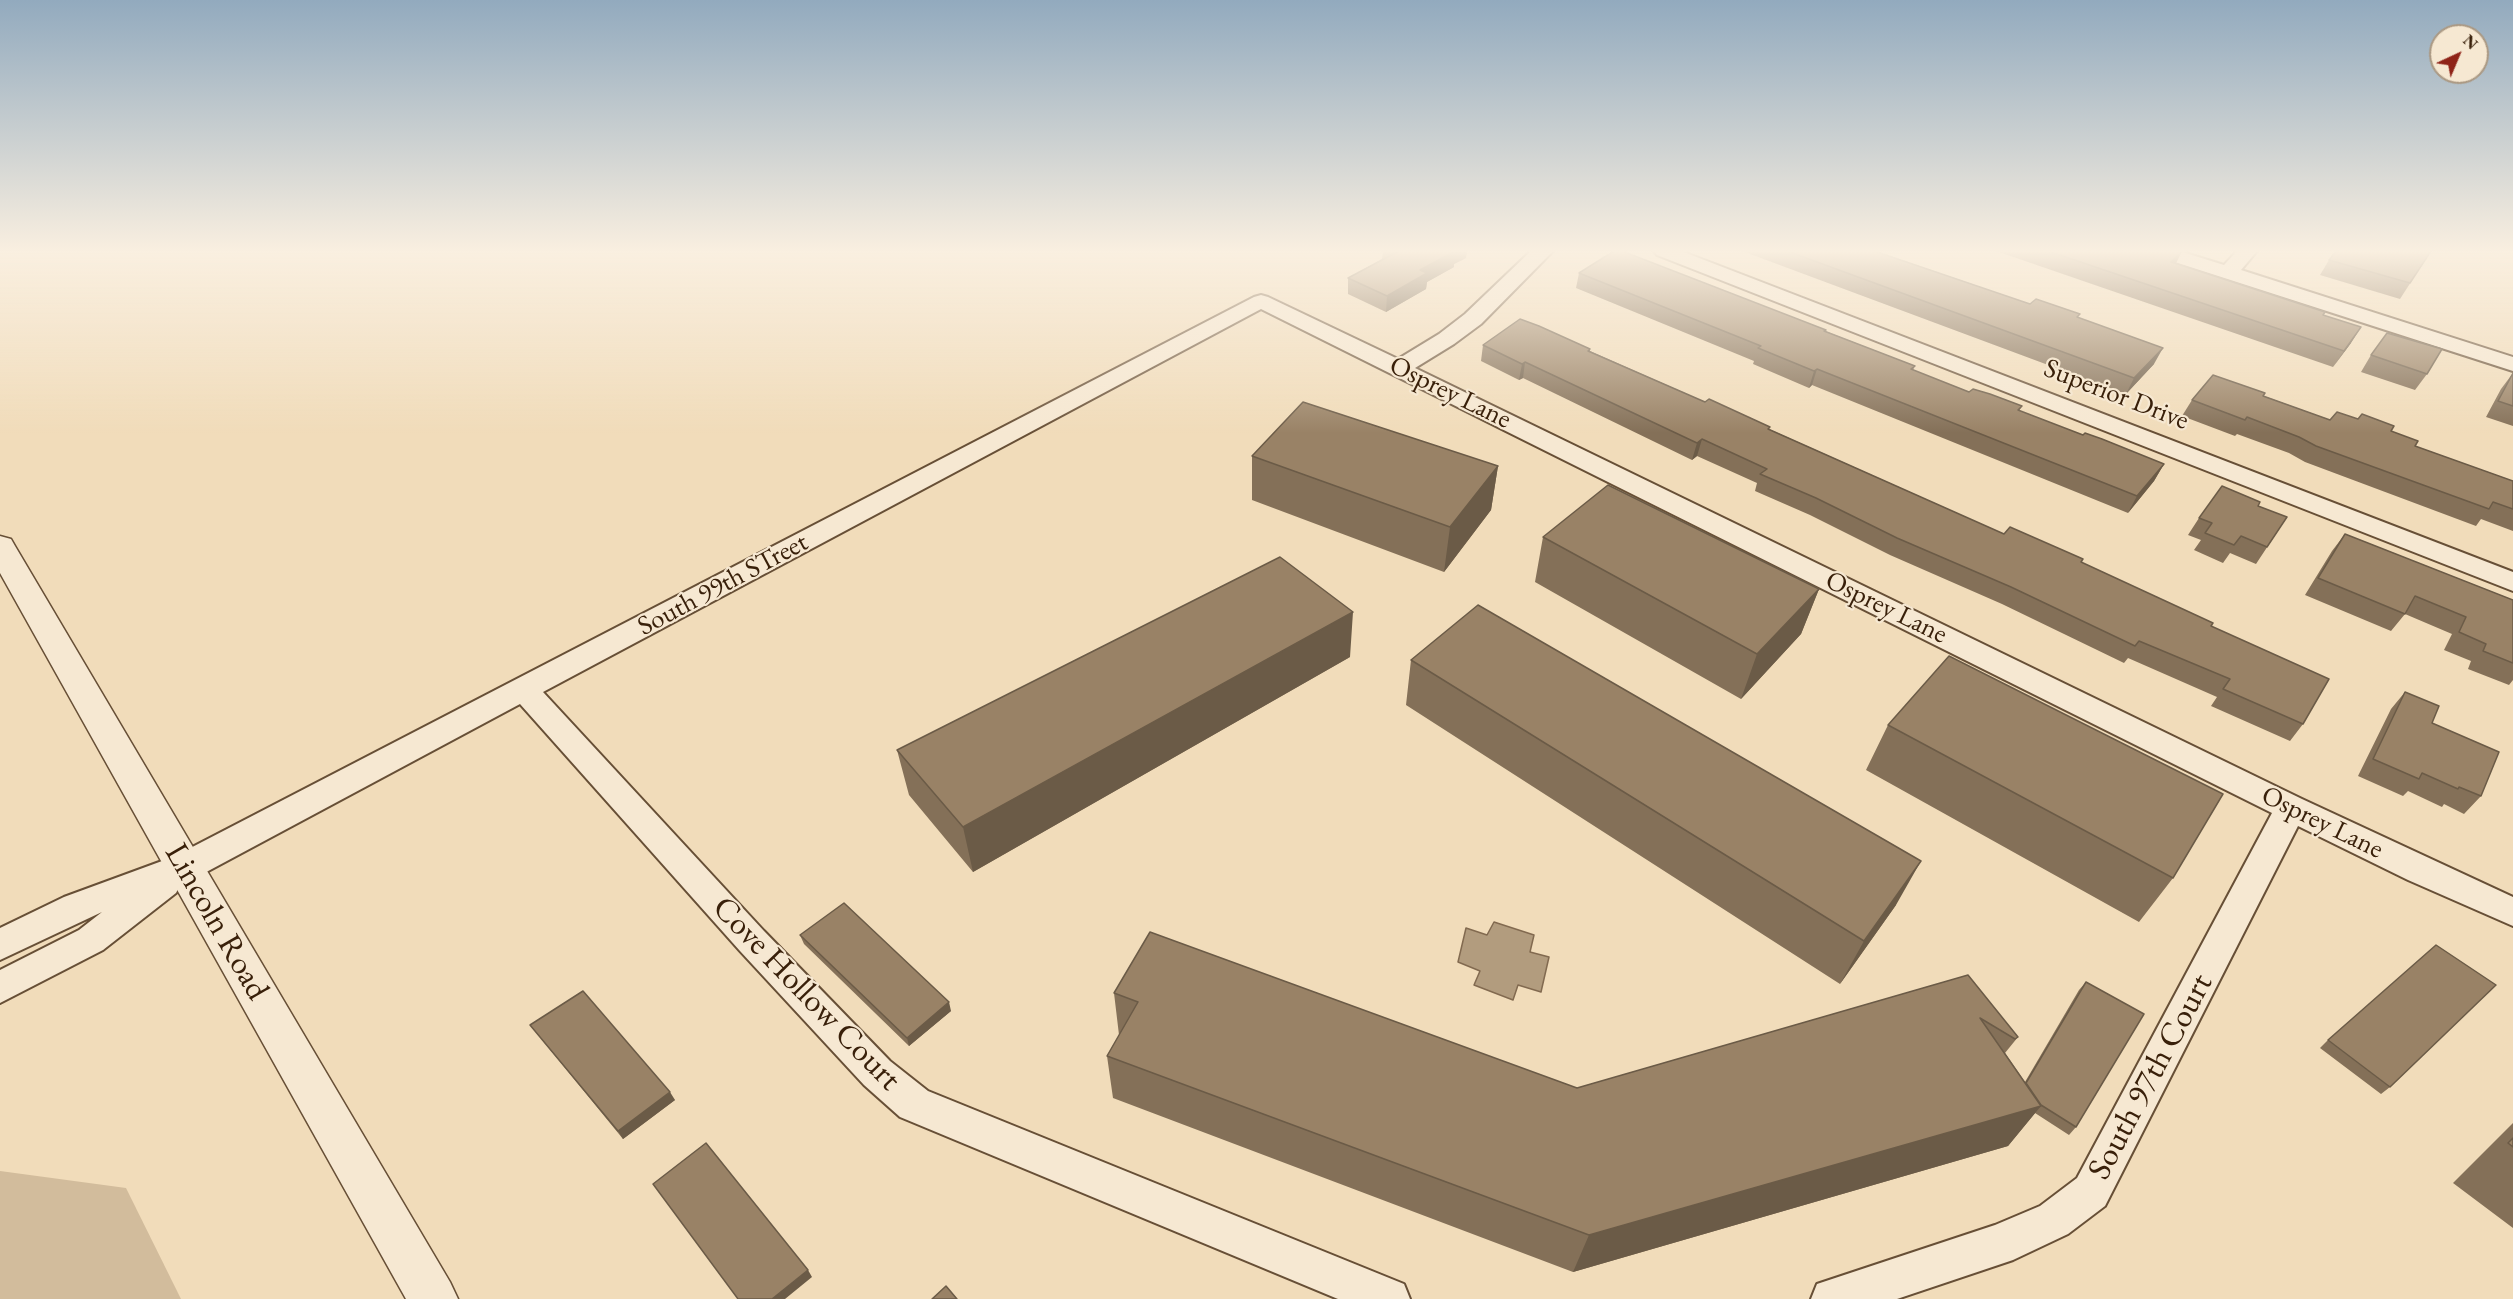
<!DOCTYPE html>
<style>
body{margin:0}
#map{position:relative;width:2513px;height:1299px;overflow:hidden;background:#f1dcba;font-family:"EB Garamond",serif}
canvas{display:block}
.north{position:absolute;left:2429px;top:24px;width:60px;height:60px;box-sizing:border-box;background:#f6e8d2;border:2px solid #aa9882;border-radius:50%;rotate:44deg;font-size:16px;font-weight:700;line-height:24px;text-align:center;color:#39200a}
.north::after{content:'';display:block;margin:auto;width:21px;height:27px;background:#8f2418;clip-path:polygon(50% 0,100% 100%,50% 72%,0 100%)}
</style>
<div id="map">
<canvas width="2513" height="1299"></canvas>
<div class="north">N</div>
</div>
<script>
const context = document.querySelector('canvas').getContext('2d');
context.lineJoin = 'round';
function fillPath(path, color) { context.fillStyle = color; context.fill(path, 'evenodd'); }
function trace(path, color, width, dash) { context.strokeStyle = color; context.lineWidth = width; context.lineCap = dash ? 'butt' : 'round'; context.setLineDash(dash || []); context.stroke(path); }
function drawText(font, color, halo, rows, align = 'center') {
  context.font = font + ' "EB Garamond",serif'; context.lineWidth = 4.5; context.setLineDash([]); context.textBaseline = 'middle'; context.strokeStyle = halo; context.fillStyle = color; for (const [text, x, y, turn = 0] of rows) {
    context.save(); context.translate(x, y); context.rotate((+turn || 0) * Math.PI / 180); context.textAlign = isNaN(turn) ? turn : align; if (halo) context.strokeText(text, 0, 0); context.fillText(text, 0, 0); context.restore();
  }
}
const green = new Path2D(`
 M0,1171L126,1188L181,1299H0Z`);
const water = new Path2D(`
 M1494,922L1534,935L1530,952L1549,957L1541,992L1518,985L1513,1000L1474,985L1480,971L1458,962L1466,928L1487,935Z`);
const minor = new Path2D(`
 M1531,251H1553L1481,324L1454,344L1415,368L2302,799L2513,897V926L2408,880L2298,826L2105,1206L2068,1234L2013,1260L1897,1299H1811L1817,1284L1995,1225L2040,1206L2077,1178L2272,813L1261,309L543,692L764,931L890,1061L928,1091L1404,1284L1410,1299H1338L900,1117L864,1085L740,951L520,704L197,877L181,883L176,893L103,950L0,1003V970L79,930L102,912L0,960V928L64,897L173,857L1254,297L1261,295L1268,297L1398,359L1439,334L1465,314Z
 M1654,251H1681L2513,572V591L1657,255Z
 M2150,251H2179L2224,265L2237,251H2257L2241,270L2513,357V371L2153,255Z`);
const tertiary = new Path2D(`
 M0,536L11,539L15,546L450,1282L458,1299H406L0,573Z`);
const wall = new Path2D(`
 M1383,251H1467L1466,258L1454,264V267L1427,282L1426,289L1386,312L1348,294V278L1382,259Z
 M1742,251H1879V252L2030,304L2079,318L2154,364L2126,394Z
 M1996,251H2182L2176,263L2323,315L2351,343L2333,367Z
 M2431,251L2400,299L2320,275L2329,260Z
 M1579,273L1825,331L1915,366L1913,370L1969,392L2022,406L2019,411L2083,435L2164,464L2154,481L2128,513L1812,385L1809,388L1753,364L1754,361L1576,288Z
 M1483,345L1590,349V351L1705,402L1769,429L2004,534L2081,562L2211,626L2303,724L2290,741L2211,706L2217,697L2128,658L2124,663L2002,604L1890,555L1810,515L1755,491L1757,483L1697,456L1692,460L1523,378L1519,380L1481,361Z
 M2371,355L2427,374L2415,390L2361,372Z
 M2513,373V426L2486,417L2501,389Z
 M2264,396L2330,420L2391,431L2415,446L2513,481V531L2481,519L2476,526L2305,462L2289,453L2237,434L2235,436L2182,416L2192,400Z
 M1252,456L1498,466L1491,510L1444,572L1252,500Z
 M2258,506L2287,517L2256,564L2230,553L2223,563L2194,550L2201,540L2188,535L2199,518Z
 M2345,534L2513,600V680L2509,685L2468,669L2471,661L2444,650L2452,634L2405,614L2391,631L2305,595L2332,551Z
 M1543,537L1819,589L1801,634L1741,699L1535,582Z
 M1350,657L973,872L909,795L897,750Z
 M1411,660L1896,905L1840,984L1406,705Z
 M2405,692L2432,723L2481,796L2464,814L2444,804L2442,807L2408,791L2403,796L2358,776L2391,709Z
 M1888,725L2173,878L2139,922L1866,770Z
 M800,935L951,1011L909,1046L804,944Z
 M1968,975L2018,1037L2005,1053L2025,1082L2079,990L2086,982L2076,1127L2069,1135L2035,1113L2008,1146L1573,1272L1113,1098L1107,1056L1119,1035L1114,993L1577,1088Z
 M530,1025L675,1100L623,1139Z
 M2328,1040L2390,1087L2381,1094L2320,1048Z
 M2513,1123V1228L2453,1183Z`);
const shadedWall = new Path2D(`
 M1453,251H1467L1466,258L1454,264V267L1427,282L1426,289L1386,312L1387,296L1420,270Z
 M2182,251L2175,265L2171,262Z
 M2361,327L2351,343L2333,367L2344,351Z
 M2163,348L2154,364L2126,394L2134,378Z
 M1525,362L1523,378L1519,380L1522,364Z
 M1817,369L1812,385L1809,388L1814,371Z
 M1702,439L1697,456L1692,460L1697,443Z
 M2164,464L2154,481L2128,513L2137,496Z
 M1498,466L1491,510L1444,572L1450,527Z
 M1819,589L1801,634L1741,699L1757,654Z
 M1353,612L1350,657L973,872L963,827Z
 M1921,861L1896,905L1840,984L1864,941Z
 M949,1002L951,1011L909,1046L907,1038Z
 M670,1092L675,1100L623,1139L618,1131Z
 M2041,1106L2008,1146L1573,1272L1589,1235Z
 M808,1270L812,1277L785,1299H772Z`);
const building = new Path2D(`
 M1399,251H1455L1420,270L1427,273L1387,296L1348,278Z
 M1614,251H1622L1826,330L1824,331L1915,366L1911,369L1969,392L1973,389L1990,394L2022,406L2018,410L2083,435L2085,433L2102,439L2164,464L2137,496L1817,369L1814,371L1758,348L1761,346L1579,273Z
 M1787,251H1874L2030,304L2036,299L2080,314L2077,317L2163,348L2134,378Z
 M2048,251H2182L2171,262L2325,312L2323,315L2361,327L2344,351Z
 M2336,251H2431L2410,283L2329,260Z
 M1520,319L1539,326L1590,349L1588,351L1705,402L1709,399L1770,427L1768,429L2004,534L2010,527L2083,559L2081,562L2213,623L2211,626L2329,679L2303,724L2223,689L2230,679L2139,641L2135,646L2011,587L1897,538L1816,498L1760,474L1767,469L1702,439L1697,443L1525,362L1522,364L1483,345Z
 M2387,333L2442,349L2427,374L2371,355Z
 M2513,373V406L2498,401Z
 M2213,375L2265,393L2263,396L2330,420L2337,412L2358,419L2362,414L2394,426L2391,431L2418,441L2415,446L2513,481V509L2493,502L2489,509L2316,446L2299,437L2247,417L2245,420L2192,400Z
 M1303,402L1498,466L1450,527L1252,456Z
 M1608,485L1819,589L1757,654L1543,537Z
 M2222,486L2260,502L2258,506L2287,517L2267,547L2241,536L2234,545L2205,533L2212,523L2199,518Z
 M2345,534L2513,600V663L2483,651L2486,644L2459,632L2466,617L2415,596L2405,614L2318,578Z
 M1280,557L1353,612L963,827L897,750Z
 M1478,605L1921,861L1864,941L1411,660Z
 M1949,656L2223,794L2173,878L1888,725Z
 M2405,692L2439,706L2432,723L2499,752L2481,796L2459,787L2458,789L2422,773L2419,779L2373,759Z
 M844,903L949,1002L907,1038L800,935Z
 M1150,932L1577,1088L1968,975L2018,1037L2015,1039L1980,1018L2041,1106L1589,1235L1107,1056L1138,1002L1114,993Z
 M2436,945L2496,985L2390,1087L2328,1040Z
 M2086,982L2144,1014L2076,1127L2041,1105L2026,1083Z
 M583,991L670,1092L618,1131L530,1025Z
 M2513,1138V1147L2508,1143Z
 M706,1143L808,1270L772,1299H738L653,1184Z
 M946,1286L957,1299H932Z`);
const streetNames = [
 ["Osprey Lane",1450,393,26],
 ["Superior Drive",2116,395,21],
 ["South 99th STreet",723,585,-28],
 ["Osprey Lane",1886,608,26],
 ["Osprey Lane",2322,823,26]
];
const nearStreetnames = [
 ["Lincoln Road",216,922,60],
 ["Cove Hollow Court",806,994,46],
 ["South 97th Court",2151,1077,-62]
];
fillPath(green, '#d2bc9c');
fillPath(water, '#b29c7e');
trace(water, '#826a50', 1.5);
trace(minor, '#674f36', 4);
trace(tertiary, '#674f36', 3);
fillPath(minor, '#f6e8d2');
fillPath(tertiary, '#f6e8d2');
fillPath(wall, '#847058');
fillPath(shadedWall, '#6b5b47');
fillPath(building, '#998266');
trace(building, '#6b5b47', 1.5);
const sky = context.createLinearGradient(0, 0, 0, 433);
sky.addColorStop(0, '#92aabe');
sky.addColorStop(0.58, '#f9efe0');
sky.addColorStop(1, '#f9efe000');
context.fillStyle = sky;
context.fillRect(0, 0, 2513, 433);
drawText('27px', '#39200a', '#f6e8d2', streetNames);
drawText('33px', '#39200a', '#f6e8d2', nearStreetnames);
</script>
